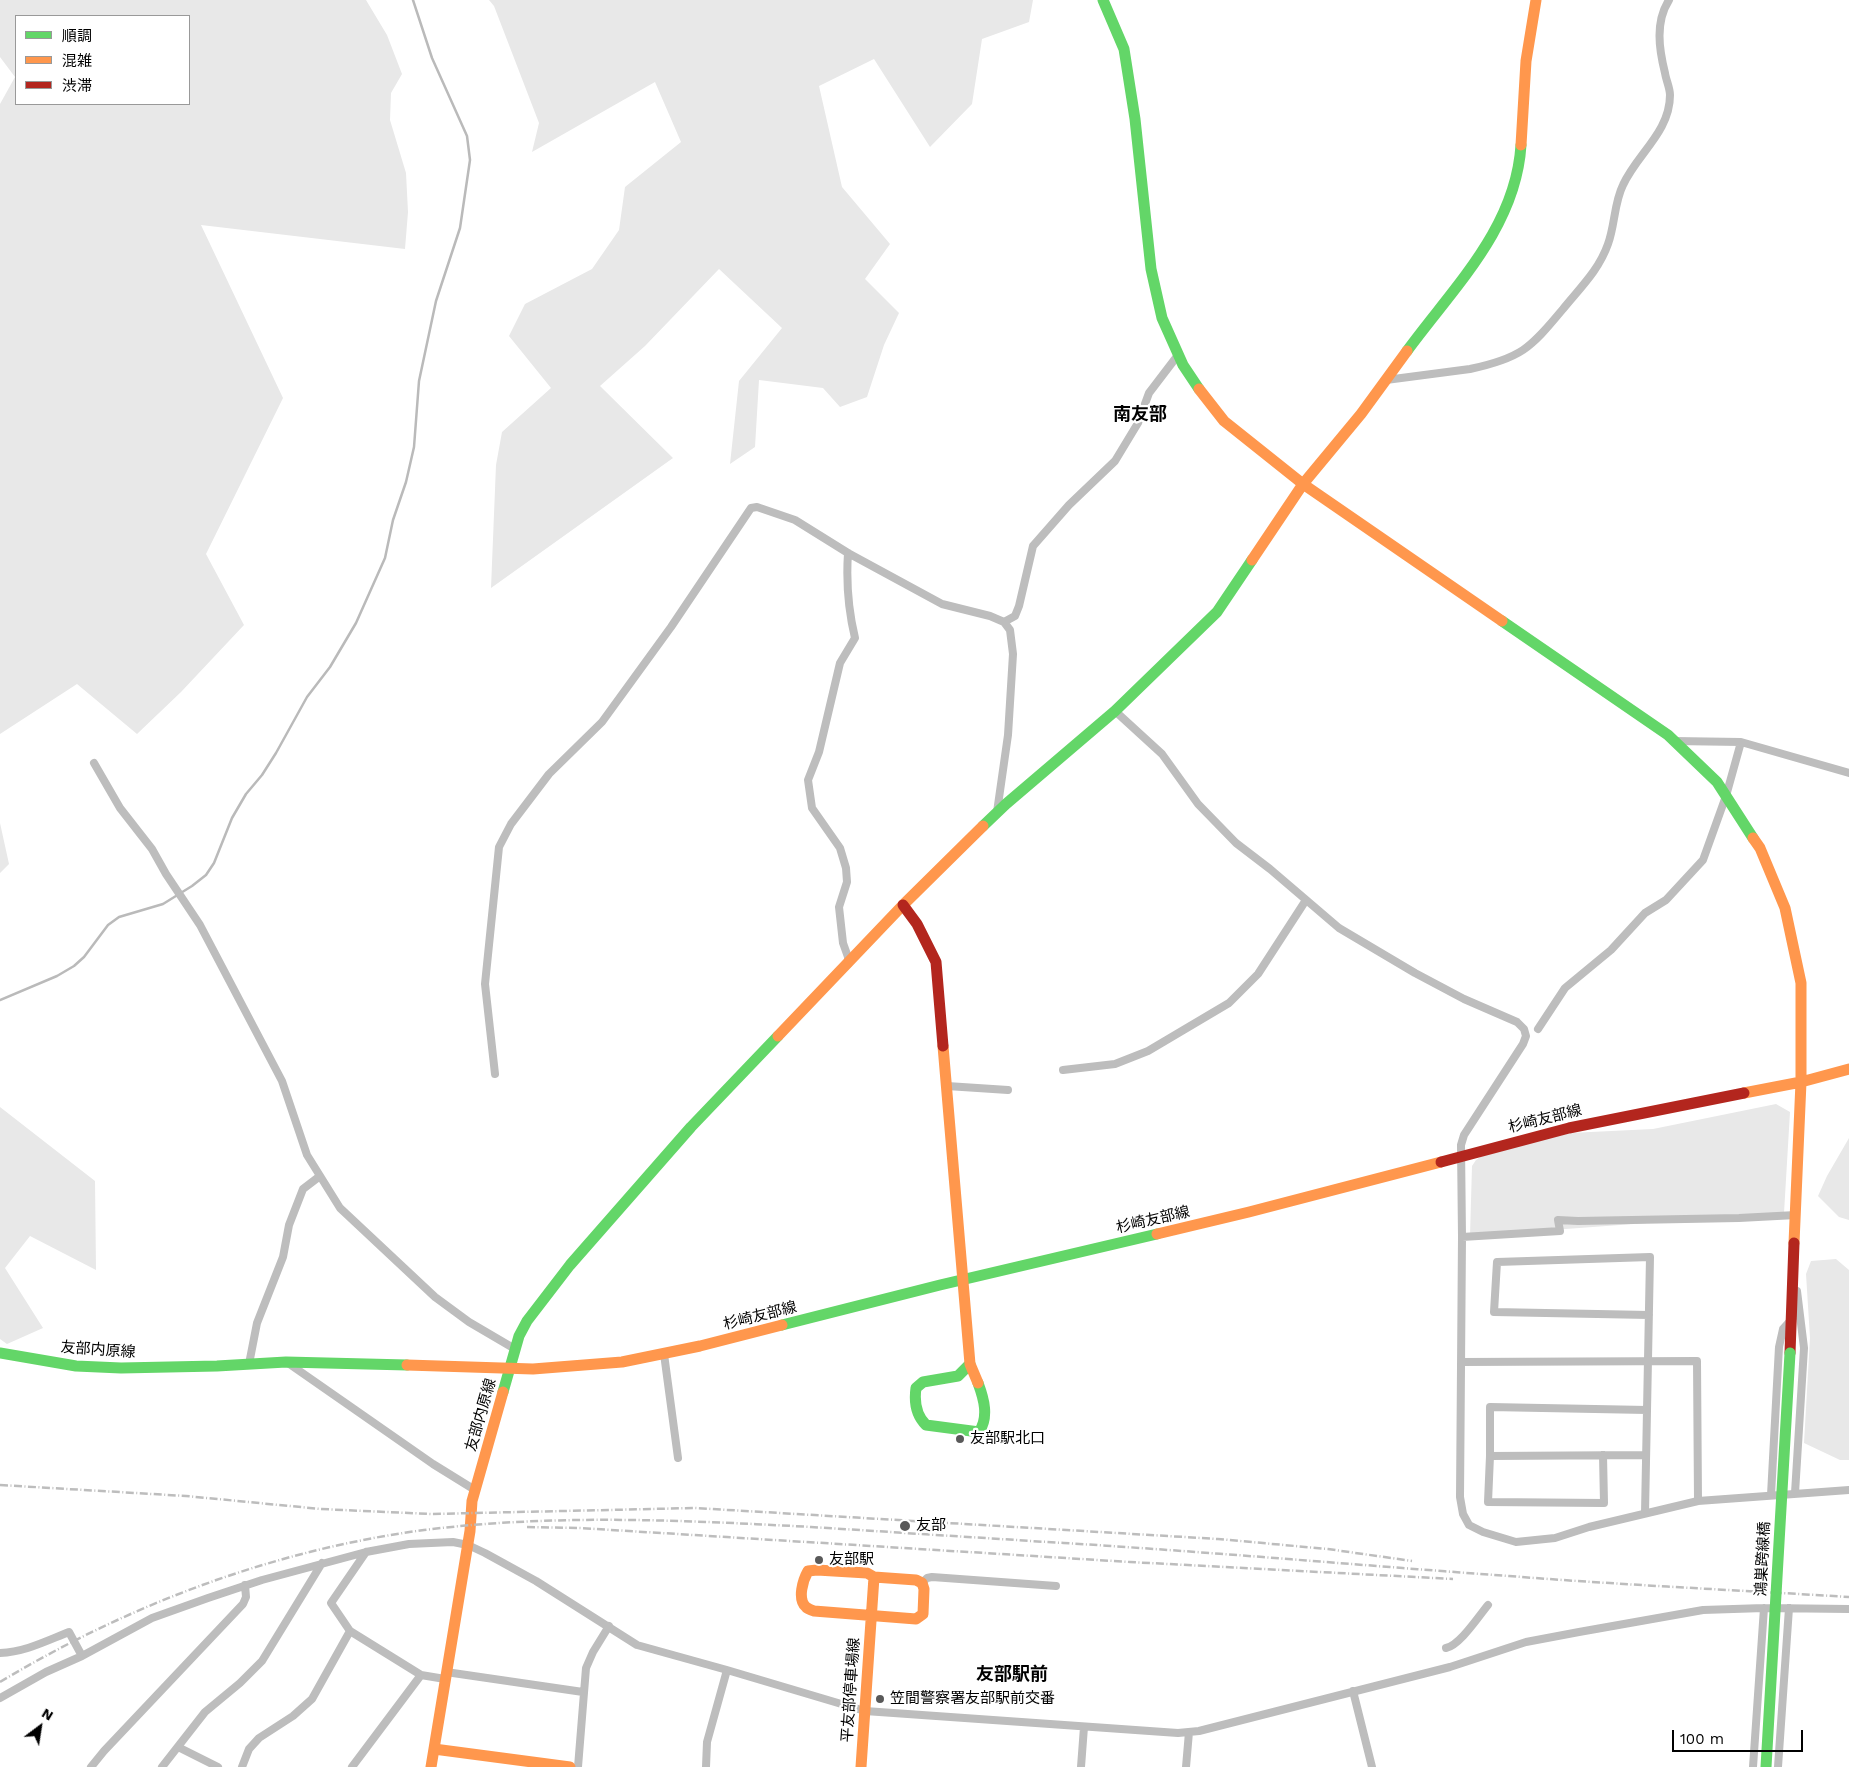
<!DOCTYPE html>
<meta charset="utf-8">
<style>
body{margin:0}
#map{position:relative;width:1849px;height:1767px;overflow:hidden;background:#fff;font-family:"Work Sans","Noto Sans JP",sans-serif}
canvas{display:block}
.legend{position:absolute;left:15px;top:15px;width:175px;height:90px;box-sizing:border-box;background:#fff;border:1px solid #999;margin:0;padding:6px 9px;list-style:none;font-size:15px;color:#000}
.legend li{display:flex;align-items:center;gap:10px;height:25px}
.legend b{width:25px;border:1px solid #999}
.north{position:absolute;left:15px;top:1702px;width:50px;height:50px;-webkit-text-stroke:4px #fff;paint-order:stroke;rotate:31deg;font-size:14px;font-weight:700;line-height:20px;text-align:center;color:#000}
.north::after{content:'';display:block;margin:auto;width:18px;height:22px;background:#000;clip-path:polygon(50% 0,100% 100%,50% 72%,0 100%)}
.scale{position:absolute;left:1672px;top:1730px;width:131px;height:22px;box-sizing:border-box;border:2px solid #000;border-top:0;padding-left:6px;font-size:15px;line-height:18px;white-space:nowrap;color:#000;-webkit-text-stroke:4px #fff;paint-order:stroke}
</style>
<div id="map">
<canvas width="1849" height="1767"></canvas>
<ul class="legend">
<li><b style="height:6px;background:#63d668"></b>順調</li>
<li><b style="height:6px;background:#ff974d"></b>混雑</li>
<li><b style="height:6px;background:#b3261e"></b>渋滞</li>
</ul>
<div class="north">N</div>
<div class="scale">100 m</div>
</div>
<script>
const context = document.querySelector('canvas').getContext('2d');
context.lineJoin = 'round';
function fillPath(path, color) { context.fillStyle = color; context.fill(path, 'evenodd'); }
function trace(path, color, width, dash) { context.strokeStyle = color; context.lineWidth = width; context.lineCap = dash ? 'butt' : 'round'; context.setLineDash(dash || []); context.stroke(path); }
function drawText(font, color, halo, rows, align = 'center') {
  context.font = font + ' "Work Sans","Noto Sans JP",sans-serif'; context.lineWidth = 4.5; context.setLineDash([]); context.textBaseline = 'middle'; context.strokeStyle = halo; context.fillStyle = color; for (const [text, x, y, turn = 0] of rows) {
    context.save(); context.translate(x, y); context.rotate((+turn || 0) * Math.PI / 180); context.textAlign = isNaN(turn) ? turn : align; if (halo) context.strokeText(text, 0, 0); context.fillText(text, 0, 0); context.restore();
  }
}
const green = new Path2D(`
 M0,0H366L387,35L402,74L391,93L390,120L406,173L408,212L405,249L201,225L283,398L206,554L244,625L181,692L137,734L77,684L0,734V104L15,77L0,57ZM16,16H189V104H16Z
 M489,0H1033L1029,22L982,39L972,104L930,147L874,59L819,86L842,187L890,244L865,279L899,313L884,345L867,397L840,407L823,388L759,380L755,447L730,464L739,381L782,328L719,269L645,346L600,386L673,458L491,588L496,465L502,432L551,388L509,336L525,304L592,269L619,230L625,187L681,142L655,82L532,152L539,123L494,6Z
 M0,823L9,864L0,873Z
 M1776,1104L1790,1112L1784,1213L1470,1236L1472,1166L1476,1160L1483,1155L1570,1133L1653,1129Z
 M0,1107L95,1181L96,1270L30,1236L5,1268L43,1328L7,1344L0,1339Z
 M1849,1138V1220L1839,1217L1818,1196L1827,1176Z
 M1836,1259L1849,1270V1460H1840L1804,1443L1810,1338L1806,1274L1811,1261Z`);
const stream = new Path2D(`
 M0,1000L57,976L74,966L84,957L108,925L119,917L163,904L192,886L206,875L214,863L232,818L246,794L262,775L276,753L307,697L330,667L356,623L385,558L393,520L406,482L414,447L419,381L436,301L460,228L470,160L467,136L432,58L413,0`);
const street = new Path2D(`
 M1386,380L1470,369C1489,365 1508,360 1523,350C1539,339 1551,323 1563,309C1580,288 1599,270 1608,244C1615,225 1614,203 1623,185C1637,154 1670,132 1670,95C1670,88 1666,80 1665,73C1659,49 1655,22 1669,0
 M848,553C846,583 848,609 855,638L840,663L819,752L808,780L812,808L840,848L846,868L847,882L839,907L843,943L848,957V964
 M1004,622L1015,616L1019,606L1033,546L1069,505L1115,461L1138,423L1149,393L1178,355
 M1115,711L1162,754L1198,804L1236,843L1270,869L1339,928L1415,973L1464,999L1517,1022L1524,1029L1526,1036L1523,1044L1464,1135L1461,1145L1462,1237L1460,1497L1463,1514L1469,1525L1483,1532L1516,1542L1555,1538L1589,1527L1698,1501L1849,1490
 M1674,741L1741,742L1849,773
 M94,763L120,808L152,849L166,874L200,925L282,1081L307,1155L340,1208L435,1297L469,1322L515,1349
 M1538,1029L1565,988L1611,950L1645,913L1666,900L1703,860L1726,796L1741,742
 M1063,1070L1115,1064L1148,1051L1229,1003L1258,974L1306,900
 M495,1074L485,984L499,847L511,824L549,774L602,722L671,627L751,508L757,507L795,520L848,553L942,604L990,616L1004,622L1010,630L1013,654L1008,735L997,812
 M947,1086L1008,1090
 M1462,1237L1560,1231L1558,1220L1578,1221L1739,1218L1796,1215
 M664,1354L678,1458
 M1461,1362L1697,1361L1698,1501
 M288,1363L433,1464L475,1490
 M249,1364L257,1323L283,1257L289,1225L303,1189L320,1176
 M1603,1455L1604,1503L1488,1502L1490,1456V1407L1647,1410
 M1490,1456L1646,1455
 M1795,1493L1804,1348L1797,1291
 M1771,1495L1779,1347L1783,1329L1792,1319
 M1645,1513C1646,1427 1649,1342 1650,1257L1497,1262L1494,1312L1649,1315
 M366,1552L331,1603L350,1631L421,1675
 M922,1583L927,1578L932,1577L1056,1586
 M1446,1648C1460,1645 1478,1617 1488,1605
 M0,1653C25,1652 46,1641 69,1632L82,1656
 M446,1672L583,1692
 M1353,1691L1372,1767
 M0,1698L46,1672L82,1656L152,1618L208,1598L262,1580L366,1552L409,1544L453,1542L468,1545L485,1553L536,1581L637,1645L727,1670L865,1711L1178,1733L1199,1731L1450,1667L1526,1642L1579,1632L1703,1610L1764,1608L1849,1609
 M178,1747L218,1767
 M91,1767L104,1751L243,1604L246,1597L245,1585
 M162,1767L205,1712L240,1683L262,1661L322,1563
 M242,1767L249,1749L259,1738L293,1716L312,1699L350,1631
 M352,1767L421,1675L445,1679
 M578,1767L586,1668L593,1652L609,1626
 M706,1767L707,1742L727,1670
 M1081,1767L1084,1727
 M1186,1767L1189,1732
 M1753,1767L1764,1608
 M1778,1767L1789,1608`);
const fast = new Path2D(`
 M1103,0L1124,49L1135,119L1151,269L1162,318L1183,365L1199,389
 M1407,351C1453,288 1516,228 1521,145
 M1502,621L1668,735L1717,782L1753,838
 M983,826L1006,804L1115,711L1217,612L1252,560
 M782,1325L940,1285L1157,1234
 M0,1353L76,1366L121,1368L217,1366L286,1362L407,1365
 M970,1364L958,1376L923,1382L916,1388C914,1402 916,1415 926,1425L979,1432C989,1417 984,1399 978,1383
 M503,1392L519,1336L527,1321L570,1265L691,1127L778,1036`);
const slow = new Path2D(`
 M1521,145L1526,61L1536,0
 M1199,389L1224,421L1303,484L1502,621
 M1252,560L1303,484L1361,414L1407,351
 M1753,838L1760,848L1785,908L1801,983V1082L1794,1243
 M778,1036L903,905L983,826
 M943,1046L970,1364L978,1383
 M1744,1093L1801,1082L1849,1069
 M1157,1234L1249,1212L1441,1162
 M407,1365L533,1369L622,1362L700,1346L782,1325
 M817,1570L867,1573L874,1577L916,1580L922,1583L924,1589L923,1614L916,1619L814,1611C811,1610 808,1609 806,1607C797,1599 803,1580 808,1571Z
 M434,1749L570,1767
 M431,1767L470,1531L472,1501L503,1392
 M861,1767L874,1577`);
const jam = new Path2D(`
 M903,905L917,924L936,962L943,1046
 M1441,1162L1569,1128L1744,1093
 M1790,1353L1794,1243`);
const rail = new Path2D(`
 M0,1485L186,1496L321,1509L431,1514L695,1508L1218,1539L1328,1549L1412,1561
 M527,1527L580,1528L1130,1562L1453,1579
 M0,1682C130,1604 274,1550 424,1530C553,1514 682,1520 811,1527C890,1532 969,1537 1047,1542C1201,1551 1355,1565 1509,1576C1622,1585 1736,1590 1849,1597`);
const fastBridge = new Path2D(`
 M1766,1767L1790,1353`);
const markers = [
 [960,1439,5,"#595959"],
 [905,1526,6,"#595959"],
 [819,1560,5,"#595959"],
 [880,1699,5,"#595959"]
];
const streetNames = [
 ["杉崎友部線",1545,1119,-14],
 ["杉崎友部線",1153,1220,-13],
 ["杉崎友部線",760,1316,-14],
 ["友部内原線",98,1350,4],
 ["友部内原線",481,1415,-74],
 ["鴻巣跨線橋",1763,1559,-87],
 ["平友部停車場線",851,1690,-86]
];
const poiNames = [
 ["友部駅北口",970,1439],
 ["友部",916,1526],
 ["友部駅",829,1560],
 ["笠間警察署友部駅前交番",890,1699]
];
const quarterNames = [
 ["南友部",1140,415],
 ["友部駅前",1012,1675]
];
fillPath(green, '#e8e8e8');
trace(stream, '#bababa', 2.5);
trace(street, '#bdbdbd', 8);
trace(fast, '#63d668', 11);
trace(slow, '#ff974d', 11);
trace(jam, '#b3261e', 11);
trace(rail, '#bdbdbd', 2.5, [8, 2.5, 1, 2.5]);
trace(fastBridge, '#63d668', 11);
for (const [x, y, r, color] of markers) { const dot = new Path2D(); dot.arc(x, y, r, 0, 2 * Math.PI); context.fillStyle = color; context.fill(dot); trace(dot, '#fff', 2); }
drawText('15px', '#000', '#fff', streetNames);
drawText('15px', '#000', '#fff', poiNames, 'left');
drawText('bold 18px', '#000', '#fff', quarterNames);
</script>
